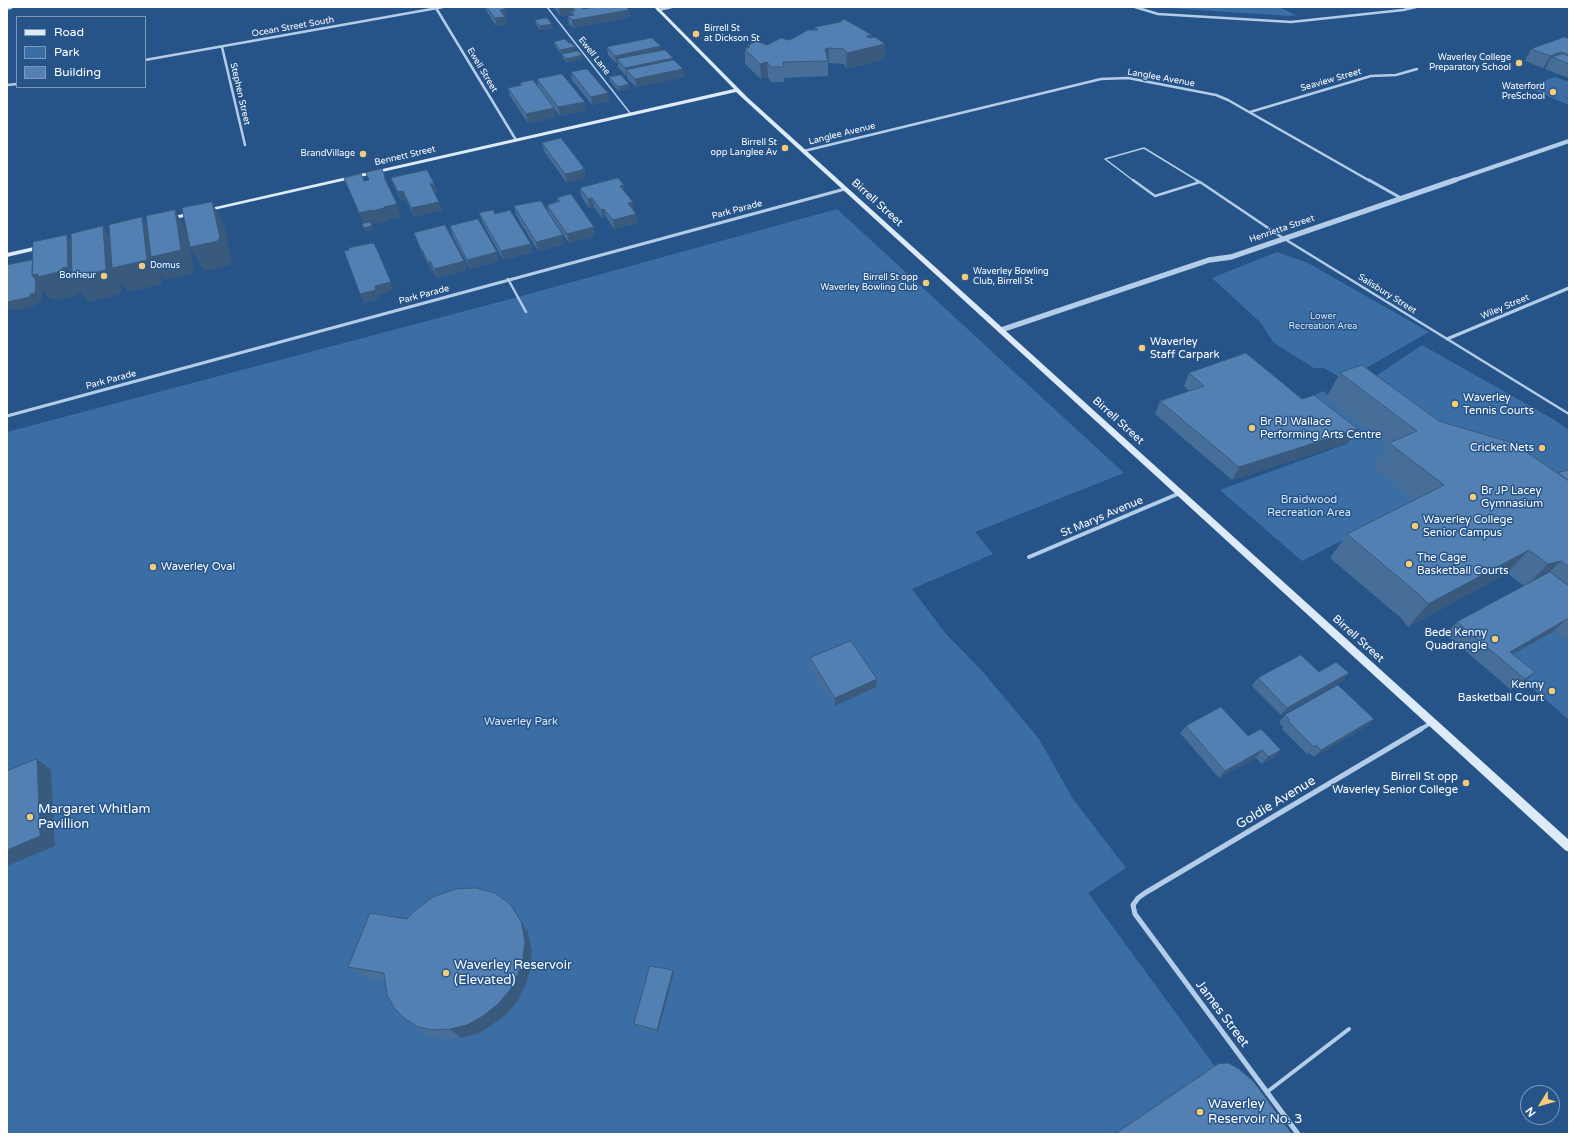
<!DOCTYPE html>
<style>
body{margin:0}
#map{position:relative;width:1576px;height:1141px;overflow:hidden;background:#265489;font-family:"Varela Round",sans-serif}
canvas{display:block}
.frame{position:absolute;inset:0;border:8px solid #fff;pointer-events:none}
.legend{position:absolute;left:16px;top:16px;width:130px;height:72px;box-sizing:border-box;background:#265489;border:1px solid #7d98b8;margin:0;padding:5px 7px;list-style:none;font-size:12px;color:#fff}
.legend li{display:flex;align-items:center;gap:8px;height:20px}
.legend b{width:20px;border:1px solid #7d98b8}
.north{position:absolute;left:1520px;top:1085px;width:40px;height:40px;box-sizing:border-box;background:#265489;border:1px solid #7d98b8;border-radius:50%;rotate:233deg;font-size:11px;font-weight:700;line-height:16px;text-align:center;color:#fff}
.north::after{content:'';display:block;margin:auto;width:14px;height:18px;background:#f2cc78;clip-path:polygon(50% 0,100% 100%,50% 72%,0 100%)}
</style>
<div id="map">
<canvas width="1576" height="1141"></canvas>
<div class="frame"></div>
<ul class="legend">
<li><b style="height:5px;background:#ddeaf8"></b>Road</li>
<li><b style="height:11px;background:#3b6ea5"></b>Park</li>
<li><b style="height:11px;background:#5380b2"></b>Building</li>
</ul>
<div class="north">N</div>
</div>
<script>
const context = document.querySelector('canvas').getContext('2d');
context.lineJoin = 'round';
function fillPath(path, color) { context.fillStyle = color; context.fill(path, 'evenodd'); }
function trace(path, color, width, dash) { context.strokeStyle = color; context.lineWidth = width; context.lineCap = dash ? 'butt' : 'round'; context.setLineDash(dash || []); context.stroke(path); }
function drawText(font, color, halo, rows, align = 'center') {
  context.font = font + ' "Varela Round",sans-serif'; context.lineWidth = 3; context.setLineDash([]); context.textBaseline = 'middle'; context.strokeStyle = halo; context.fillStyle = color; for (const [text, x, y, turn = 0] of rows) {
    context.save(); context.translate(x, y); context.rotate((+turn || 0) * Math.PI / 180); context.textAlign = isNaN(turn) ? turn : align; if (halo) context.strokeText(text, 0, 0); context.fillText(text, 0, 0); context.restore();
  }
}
const green = new Path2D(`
 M1153,7H1279L1296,15L1289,16Z
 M1555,77L1569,82V93L1563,96L1569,99V105L1526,87Z
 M837,209L1124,473L975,532L993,554L912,589L946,634L982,671L1039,739L1073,799L1126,868L1088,893L1219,1072H1204L1113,1134H7V432L518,297Z
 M1277,252L1308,263L1429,332L1345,380L1324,368H1314L1274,343L1261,323L1212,278Z
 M1422,345L1553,419L1569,430V507L1358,388Z
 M1323,391L1400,455L1417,502L1302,561L1220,490L1349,443L1307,399Z
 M1554,631L1569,643V720L1501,661Z`);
const serviceFar2 = new Path2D(`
 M547,7L630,113
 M1134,181L1105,159L1144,148L1198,181`);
const serviceFar1 = new Path2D(`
 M1133,180L1155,196L1200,182
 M1196,180L1200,182
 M1200,182L1283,238L1569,414
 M508,279L526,312`);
const service = new Path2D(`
 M1267,1092L1349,1029`);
const minorFar3 = new Path2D(`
 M1135,7L1158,14L1291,22L1403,10L1416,7
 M436,8L516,140
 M658,10L672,7
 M222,47L245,145
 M145,60L443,7
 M7,85L17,84
 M1250,112L1371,76L1396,75L1417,69
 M804,151L1101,79L1128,78L1216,95L1228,100L1370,181`);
const minorFar2 = new Path2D(`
 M1369,180L1401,198
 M1447,339L1569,288
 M7,416L845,189`);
const minorFar1 = new Path2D(`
 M1029,557L1180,493
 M1419,730L1431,723`);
const minor = new Path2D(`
 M1298,1134L1135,914L1133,905L1138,898L1145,893L1421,729`);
const tertiaryFar1 = new Path2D(`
 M7,8L11,7
 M1452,181L1569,141`);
const tertiary = new Path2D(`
 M1001,330L1209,260L1231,257L1455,180`);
const secondary = new Path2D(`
 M654,7H658L747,97L1569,840V852L1565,850L736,92L205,212L202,210L734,89Z
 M193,211L195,212V214L168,221L165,219Z
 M43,245L46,247L45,248L7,257V253Z`);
const wall = new Path2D(`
 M485,7H504L505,9L507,16L505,17L507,24L496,26L486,10Z
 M553,7H626L630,17L573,28L569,24L568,16L572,15L571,14L560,16Z
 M535,20L552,24V28L540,30L536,24Z
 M815,27L872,37L885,44L884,59L846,69L844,64L829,63H828V76L784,78V82H771L768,77L761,79L745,64V49H747V46L767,45L792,39L815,30Z
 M1569,39V78L1545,69L1547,66L1543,68L1525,61L1531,49Z
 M554,42L569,43L575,47V51L561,54L555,46Z
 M607,47L661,50L673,58V60L684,77L636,87L627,78V76H626L618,67V63H616L608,55Z
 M562,54L582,59L567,63L563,58Z
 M571,72L608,93L609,101L592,105L572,80Z
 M609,77L630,88L618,91L610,81Z
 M537,79L586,110L560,116L551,104L556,117L528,123L510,96L508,88L520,86V83L538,86Z
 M1569,91V98L1564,96L1567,92Z
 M542,143L584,168L585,177H584V178L567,183L544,151Z
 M391,178L434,183L437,192L434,193L442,210L414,217L406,199L401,200L394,186Z
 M580,188L624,191L634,210H633L636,214L637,223L614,229L606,217L602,218L594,207L589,208L581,196Z
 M557,198L595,236L569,243L549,213L547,205L558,202Z
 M514,206L565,244L538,251L516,215Z
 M479,213L533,252L503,260L482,222Z
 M450,226L499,261L470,269L452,235Z
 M414,233L464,261L467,270L437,278L433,270L431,271L425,258L424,259Z
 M1189,373L1302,399L1358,429L1349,442L1232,480L1155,414L1160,401L1189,391L1184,386Z
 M1340,373L1439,421L1558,473L1569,470V643L1554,631L1513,654L1535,672L1522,684L1511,690L1446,634L1457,622L1524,586L1507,573L1408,627L1402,619L1330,558L1347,534L1414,500L1373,467L1387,445L1326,398Z
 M810,658L876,687L835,706L809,666Z
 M1319,672L1349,673L1342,681L1281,715L1252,686L1258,678Z
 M1285,715L1374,719L1367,726L1314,757L1309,753L1307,754L1282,729L1283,727L1279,722Z
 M1186,726L1248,736L1275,757L1262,764L1256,758L1219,778L1180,733Z
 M518,916L528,932L532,952L531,968L526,984L518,1000L507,1014L492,1025L477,1034L461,1038L444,1039L429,1036L416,1028L405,1019L385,982L361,977L348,967L407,919Z
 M673,970L674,973L658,1032L635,1026L634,1024Z
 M1218,1064L1292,1134H1113L1204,1072Z`);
const shadedWall = new Path2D(`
 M567,7H600L575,11L573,8L574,13L571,11V14L560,16L559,8Z
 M505,9L507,16L502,17L500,10Z
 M629,10L630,17L573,28L572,20Z
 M505,17L507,24L496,26L495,18Z
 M552,24V28L540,30V26Z
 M872,35L871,47L885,44L884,59L846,69L847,53L866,36Z
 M661,46L662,54L617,59L618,63H616L615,56Z
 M575,47V51L561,54L560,50Z
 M829,48V63H828V61L825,49Z
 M1561,52L1557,59L1552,57L1547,66L1543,68L1550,56Z
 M582,55V59L567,63L566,59Z
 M673,58L674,66L626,70L627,76H626L625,68Z
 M767,62L768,77L761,79L760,64Z
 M683,69L684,77L636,87L635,79Z
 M629,84L630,88L618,91V87Z
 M608,93L609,101L592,105L591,97Z
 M585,102L586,110L560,116L558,107Z
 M554,108L556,117L528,123L526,114Z
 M584,168L585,177H584V178L567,183L565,174Z
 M384,177H385L390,189Z
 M434,183L437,192L432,193L430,184Z
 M624,185L625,193L620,186Z
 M403,191L406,199L401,200L398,192Z
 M592,198L594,207L589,208L588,199Z
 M212,202L224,225L232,262H230L231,265L204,271L190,247Z
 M439,202L442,210L414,217L411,208Z
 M633,202L634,210L629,212L628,203Z
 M397,204L401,217L389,220L384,207Z
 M384,208L389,221L377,224V223L364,226L359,213L372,210Z
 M604,209L606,217L602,218L601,210Z
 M175,210L188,234L194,273L165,280L160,272L162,284L128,292L120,281L121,294L88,302L81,292H79V295L55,301L53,298L50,299L42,289V302L37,303L36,306L12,311L10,309L7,310V302L32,275L62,268L67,235L83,258L103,226L118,250L142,217L156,241Z
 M636,214L637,223L614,229L613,220Z
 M372,226L373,230L366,232L364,228Z
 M594,227L595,236L569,243L567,234Z
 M563,235L565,244L538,251L536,242Z
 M531,244L533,252L503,260L501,251Z
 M421,250H422L425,258L424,259Z
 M497,252L499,261L470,269L467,260Z
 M430,261L433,270L431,271L428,262Z
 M464,261L467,270L437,278L434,269Z
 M391,282L394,290L378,295L380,299L364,303L360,294L375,286Z
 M1358,429L1349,442L1232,480L1239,467Z
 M1529,550L1507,573L1408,627L1428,604Z
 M1561,561L1537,584L1525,587L1548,564Z
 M1567,619L1554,631L1503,660L1510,652Z
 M1535,672L1522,684L1511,690L1525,679Z
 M1349,673L1342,681L1281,715L1287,708Z
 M877,679L876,687L835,706V698Z
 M1374,719L1367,726L1314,757L1321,750Z
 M1316,745L1309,753L1307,754Z
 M1262,750L1256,758L1219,778L1225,771Z
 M1281,750L1275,757L1262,764L1268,757Z
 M37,759L51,770L55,846L7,866V850Z
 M510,904L528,932L532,952L531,968L526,984L518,1000L507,1014L492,1025L477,1034L461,1038L450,1029Z
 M673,970L674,973L658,1032L657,1030Z`);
const building = new Path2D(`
 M487,7H504L505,9L500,10L505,17L495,18Z
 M558,7H567L559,8Z
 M581,7L583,9L594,7H626L629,10L572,20L568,16L574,15L571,11H575L573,8Z
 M547,18L552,24L540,26L535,20Z
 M844,19L872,35L866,36L869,38L875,37L885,44L847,53L844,49L829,48L825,49L828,61L783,62L784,67H771L767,62L760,64L745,49L750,47L747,46L756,41L767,45L781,38L788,40L792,39L808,30H818L815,27L840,22Z
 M1565,37L1569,39V55L1561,52L1550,56L1531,49Z
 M652,38L661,46L615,56L607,47Z
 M565,39L569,43H571L575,47L560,50L554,42Z
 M665,50L673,58L625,68L617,59Z
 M578,51L582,55L566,59L562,54Z
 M1563,54L1569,56V64L1552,57Z
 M674,60L683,69L635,79L626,70Z
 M587,69L608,93L591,97L571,72Z
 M562,74L585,102L558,107L537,79Z
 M621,75L629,84L618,87L609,77Z
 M533,80L554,108L526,114L508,88L522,85L520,83Z
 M561,138L584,168L582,169L583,170L565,174L542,143Z
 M382,169L385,177H384L397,204L384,207V208L372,211V210L359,213L344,178L361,174L364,181L369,180L366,173Z
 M427,170L434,183L430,184L439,202L411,208L403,191L398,192L391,178Z
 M618,178L624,185L620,186L633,202L628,203L636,214L613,220L604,209L601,210L592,198L588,199L580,188Z
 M571,194L594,227L567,234L547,205L560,201L557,198Z
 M541,201L563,235L536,242L514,206Z
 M212,202L220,238L218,239V241L190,247L182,208Z
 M175,210L181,250L151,257L146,216Z
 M493,210L495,214L510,210L531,244L501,251L479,213Z
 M142,217L147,260L112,268L109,225Z
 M478,219L497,252L467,260L450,226Z
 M370,222L372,226L364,228L362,224Z
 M445,225L464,261L434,269L430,261L428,262L422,250H421L414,233Z
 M103,226L106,270L72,278L71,234Z
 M67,235L68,267L62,268V271L38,277V274L32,275L33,242Z
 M374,243L391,282L375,286L376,290L360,294L344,251L349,250V248Z
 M33,260L32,275L36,280L35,293L30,294V297L7,302V265Z
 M1246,353L1302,399L1314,395L1358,429L1239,467L1160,401L1204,386L1189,373Z
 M1362,365L1439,421L1513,443L1569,481V567L1561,561L1548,564L1529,550L1428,604L1422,597L1347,534L1444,485L1389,443L1417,431L1340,373Z
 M1569,470V481L1558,473Z
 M1550,572L1569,586V620L1567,619L1510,652L1535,672L1525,679L1457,622Z
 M851,641L877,679L835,698L810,658Z
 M1301,655L1319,672L1336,662L1349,673L1287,708L1258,678Z
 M1338,685L1374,719L1321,750L1316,745L1314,747L1288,721L1290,720L1285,715Z
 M1221,707L1248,736L1261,729L1281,750L1268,757L1262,750L1225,771L1186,726Z
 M37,759L40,836L7,850V771Z
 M476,888L495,893L510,904L521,921L525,941L523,958L518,974L510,990L498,1004L483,1016L467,1025L450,1029L433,1030L418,1027L405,1019L394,1008L387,995L384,973L348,967L370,913L407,919L414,911L433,897L455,889Z
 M650,966L673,970L657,1030L634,1024Z
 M1228,1063L1239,1069L1254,1082L1292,1134H1115L1218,1064Z`);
const markers = [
 [696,34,4,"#f2cc78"],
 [1519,63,4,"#f2cc78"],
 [1553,92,4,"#f2cc78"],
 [785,148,4,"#f2cc78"],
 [363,154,4,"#f2cc78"],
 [142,266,4,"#f2cc78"],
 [104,276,4,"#f2cc78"],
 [965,277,4,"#f2cc78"],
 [926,283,4,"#f2cc78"],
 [1142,348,4,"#f2cc78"],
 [1455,404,4,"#f2cc78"],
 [1252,428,4,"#f2cc78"],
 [1542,448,4,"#f2cc78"],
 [1473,497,4,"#f2cc78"],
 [1415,526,4,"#f2cc78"],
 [1409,564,4,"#f2cc78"],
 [153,567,4,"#f2cc78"],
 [1495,639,4,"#f2cc78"],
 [1552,691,4,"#f2cc78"],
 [1466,783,4,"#f2cc78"],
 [30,817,4,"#f2cc78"],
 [446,973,4,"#f2cc78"],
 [1200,1112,4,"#f2cc78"]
];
const farStreetnames = [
 ["Ocean Street South",293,27,-10],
 ["Ewell Lane",594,56,52],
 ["Ewell Street",482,70,59],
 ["Langlee Avenue",1161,78,10],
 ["Seaview Street",1331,80,-16],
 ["Stephen Street",240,94,77],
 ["Langlee Avenue",842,134,-14],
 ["Bennett Street",405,156,-13],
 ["Park Parade",737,210,-15],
 ["Henrietta Street",1282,229,-19],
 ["Salisbury Street",1387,294,32],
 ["Park Parade",424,295,-15],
 ["Wiley Street",1505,307,-23],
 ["Park Parade",111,380,-15]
];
const farPoinames = [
 ["Birrell St",704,29,"left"],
 ["at Dickson St",704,39,"left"],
 ["Waverley College",1511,58],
 ["Preparatory School",1511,68],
 ["Waterford",1545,87],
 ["PreSchool",1545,97],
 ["Birrell St",777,143],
 ["opp Langlee Av",777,153],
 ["BrandVillage",355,154],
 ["Domus",150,266,"left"],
 ["Waverley Bowling",973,272,"left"],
 ["Club, Birrell St",973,282,"left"],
 ["Bonheur",96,276],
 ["Birrell St opp",918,278],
 ["Waverley Bowling Club",918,288]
];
const farParknames = [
 ["Lower",1323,317],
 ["Recreation Area",1323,327]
];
const streetNames = [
 ["Birrell Street",877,203,42],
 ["Birrell Street",1118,421,42],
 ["St Marys Avenue",1102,517,-23],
 ["Birrell Street",1358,639,42]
];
const poiNames = [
 ["Waverley",1150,342],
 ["Staff Carpark",1150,355],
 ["Waverley",1463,398],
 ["Tennis Courts",1463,411],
 ["Br RJ Wallace",1260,422],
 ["Performing Arts Centre",1260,435],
 ["Cricket Nets",1534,448,"right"],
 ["Br JP Lacey",1481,491],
 ["Gymnasium",1481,504],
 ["Waverley College",1423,520],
 ["Senior Campus",1423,533],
 ["The Cage",1417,558],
 ["Basketball Courts",1417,571],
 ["Waverley Oval",161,567],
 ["Bede Kenny",1487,633,"right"],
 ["Quadrangle",1487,646,"right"],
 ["Kenny",1544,685,"right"],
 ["Basketball Court",1544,698,"right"],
 ["Birrell St opp",1458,777,"right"],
 ["Waverley Senior College",1458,790,"right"]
];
const parkNames = [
 ["Braidwood",1309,500],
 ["Recreation Area",1309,513],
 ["Waverley Park",521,722]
];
const nearStreetnames = [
 ["Goldie Avenue",1276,803,-31],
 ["James Street",1222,1014,53]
];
const nearPoinames = [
 ["Margaret Whitlam",38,810],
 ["Pavillion",38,825],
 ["Waverley Reservoir",454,966],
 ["(Elevated)",454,981],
 ["Waverley",1208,1105],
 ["Reservoir No. 3",1208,1120]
];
fillPath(green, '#3b6ea5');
trace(serviceFar2, '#b3cde9', 1.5);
trace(serviceFar1, '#b3cde9', 2.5);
trace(service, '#b3cde9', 4);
trace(minorFar3, '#b3cde9', 2.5);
trace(minorFar2, '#b3cde9', 3);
trace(minorFar1, '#b3cde9', 4);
trace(minor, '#b3cde9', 5);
trace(tertiaryFar1, '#b3cde9', 4);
trace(tertiary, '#b3cde9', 5.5);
fillPath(secondary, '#ddeaf8');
fillPath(wall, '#476e99');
fillPath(shadedWall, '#3a5a7d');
fillPath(building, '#5380b2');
trace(building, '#3a5a7d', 1);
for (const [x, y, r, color] of markers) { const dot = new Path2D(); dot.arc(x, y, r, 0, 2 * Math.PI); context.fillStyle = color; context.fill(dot); trace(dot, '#265489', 1.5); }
drawText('9px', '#fff', '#265489', farStreetnames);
drawText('9px', '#fff', '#265489', farPoinames, 'right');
drawText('9px', '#d7e6f7', '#265489', farParknames);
drawText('11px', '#fff', '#265489', streetNames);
drawText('11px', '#fff', '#265489', poiNames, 'left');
drawText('11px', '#d7e6f7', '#265489', parkNames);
drawText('13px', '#fff', '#265489', nearStreetnames);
drawText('13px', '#fff', '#265489', nearPoinames, 'left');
</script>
